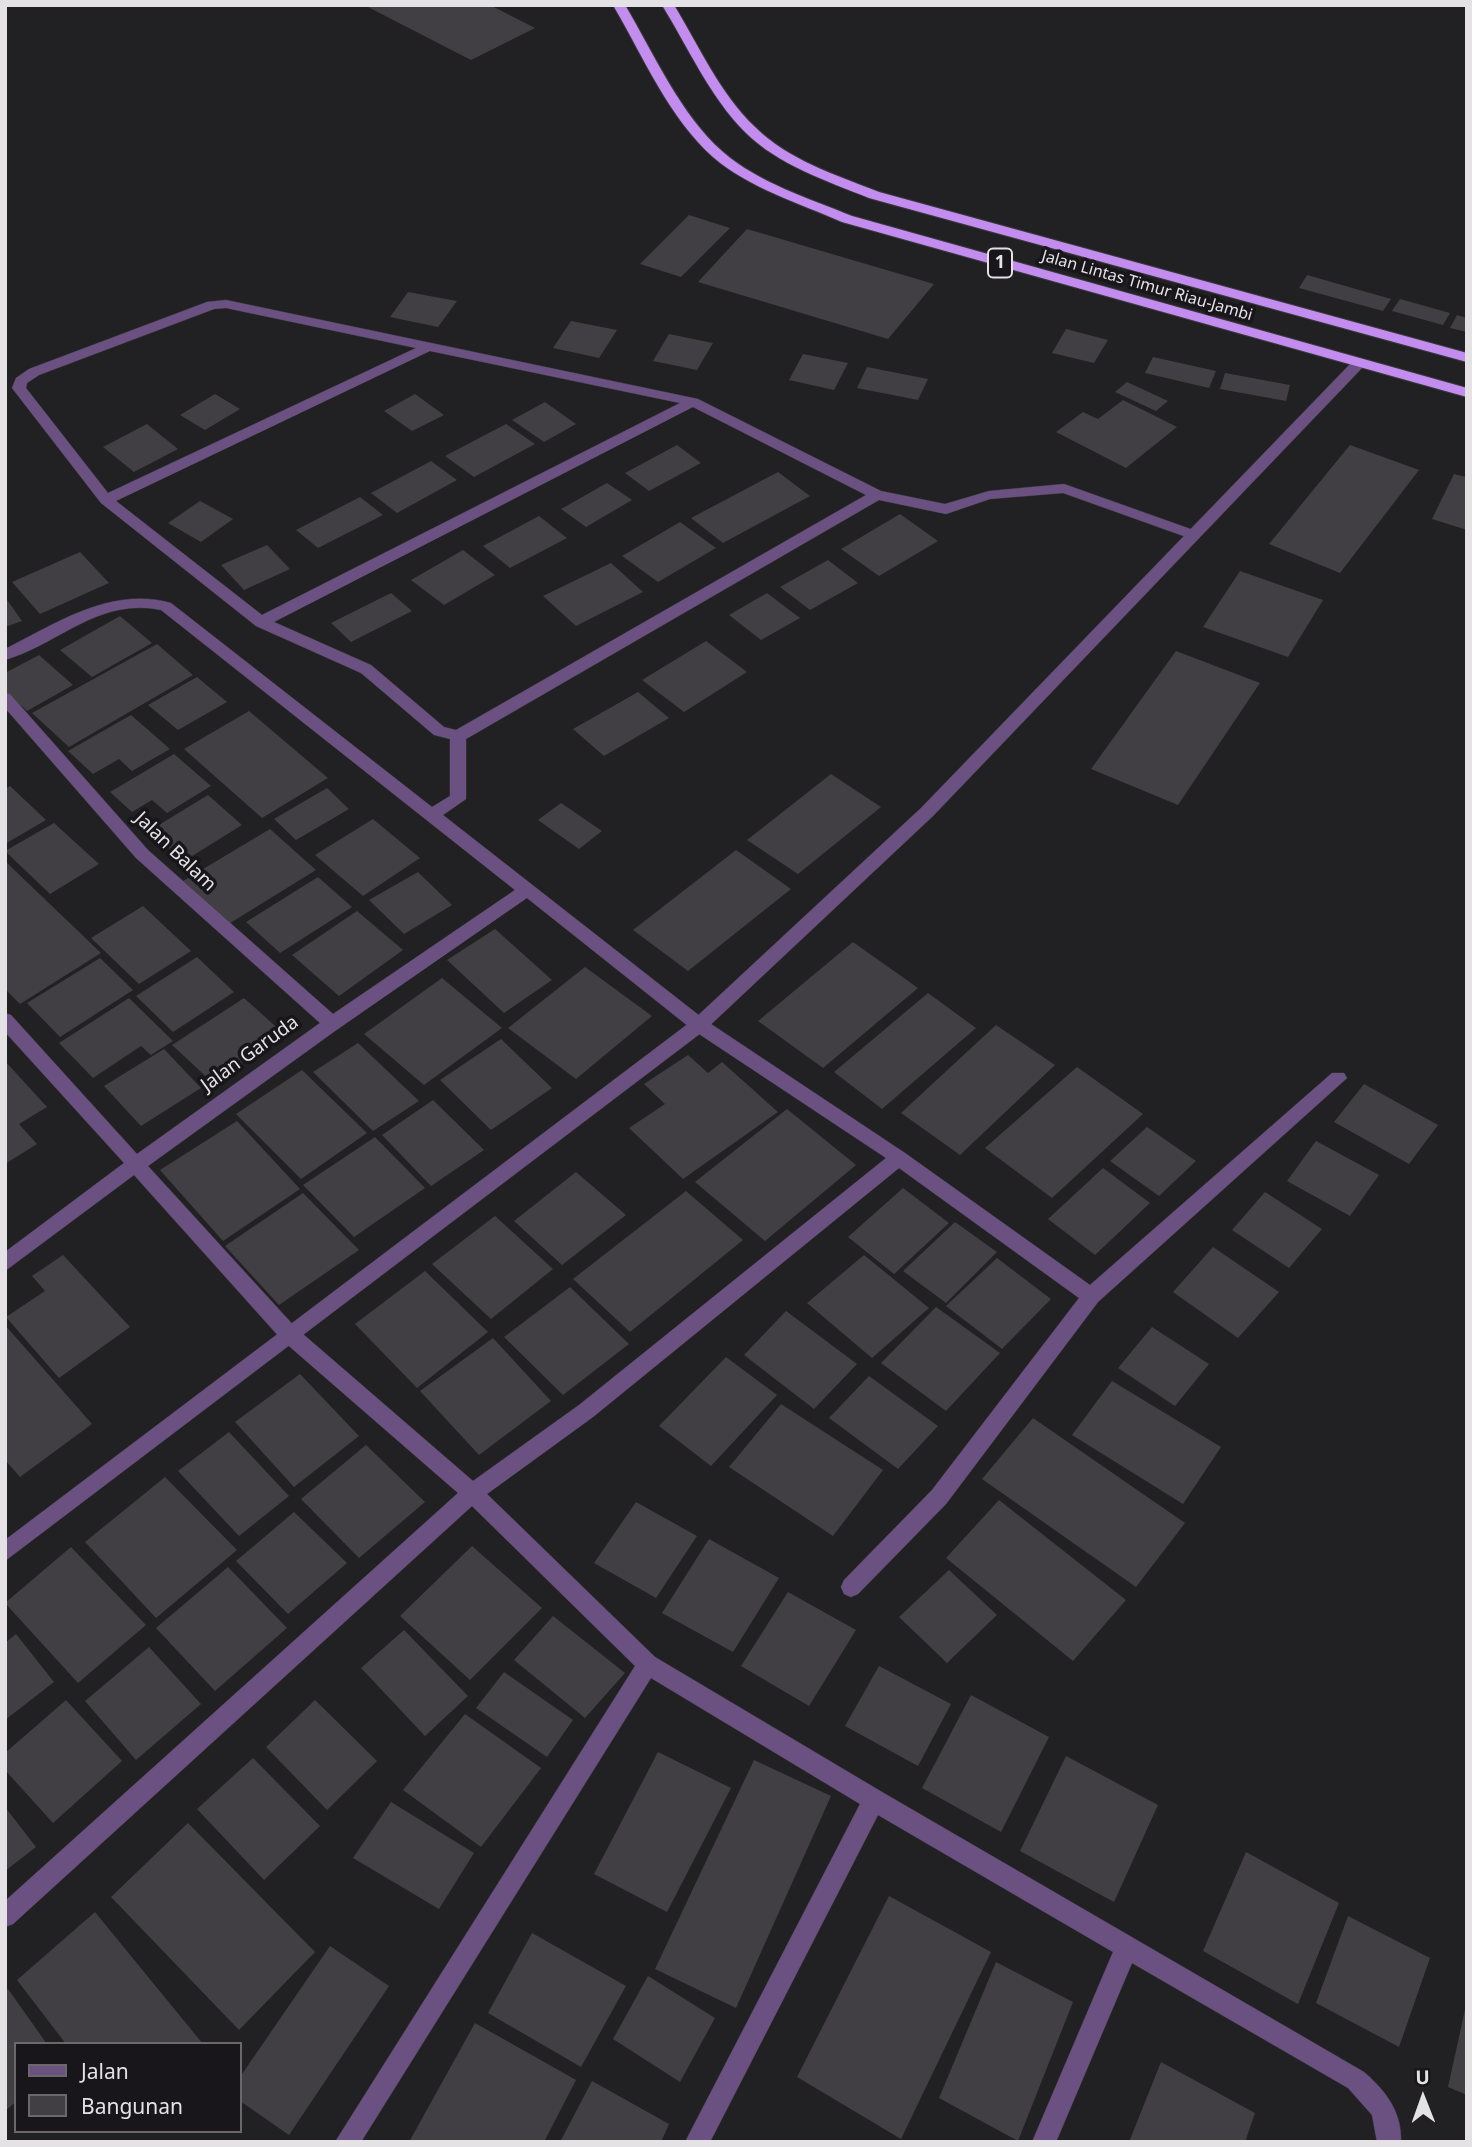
<!DOCTYPE html>
<style>
body{margin:0}
#map{position:relative;width:1472px;height:2147px;overflow:hidden;background:#212023;font-family:"Noto Sans",sans-serif}
canvas{display:block}
.frame{position:absolute;inset:0;border:7px solid #e4e2e5;pointer-events:none}
.legend{position:absolute;left:14px;top:2042px;width:228px;height:91px;box-sizing:border-box;background:#18161a;border:2px solid #6a686b;margin:0;padding:9px 12px;list-style:none;font-size:21px;color:#e4e2e5}
.legend li{display:flex;align-items:center;gap:14px;height:35px}
.legend b{width:35px;border:2px solid #6a686b}
.north{position:absolute;left:1388px;top:2063px;width:70px;height:70px;-webkit-text-stroke:5px #18161a;paint-order:stroke;rotate:359deg;font-size:19px;font-weight:700;line-height:28px;text-align:center;color:#e4e2e5}
.north::after{content:'';display:block;margin:auto;width:24px;height:32px;background:#e4e2e5;clip-path:polygon(50% 0,100% 100%,50% 72%,0 100%)}
</style>
<div id="map">
<canvas width="1472" height="2147"></canvas>
<div class="frame"></div>
<ul class="legend">
<li><b style="height:9px;background:#6b5181"></b>Jalan</li>
<li><b style="height:19px;background:#413f43"></b>Bangunan</li>
</ul>
<div class="north">U</div>
</div>
<script>
const context = document.querySelector('canvas').getContext('2d');
context.lineJoin = 'round';
function fillPath(path, color) { context.fillStyle = color; context.fill(path, 'evenodd'); }
function trace(path, color, width, dash) { context.strokeStyle = color; context.lineWidth = width; context.lineCap = dash ? 'butt' : 'round'; context.setLineDash(dash || []); context.stroke(path); }
function drawText(font, color, halo, rows, align = 'center') {
  context.font = font + ' "Noto Sans",sans-serif'; context.lineWidth = 7; context.setLineDash([]); context.textBaseline = 'middle'; context.strokeStyle = halo; context.fillStyle = color; for (const [text, x, y, turn = 0] of rows) {
    context.save(); context.translate(x, y); context.rotate((+turn || 0) * Math.PI / 180); context.textAlign = isNaN(turn) ? turn : align; if (halo) context.strokeText(text, 0, 0); context.fillText(text, 0, 0); context.restore();
  }
}
const building = new Path2D(`
 M364,5H490L535,28L471,60Z
 M689,215L730,228L681,277L640,264Z
 M747,229L934,284L888,339L698,282Z
 M1307,275L1391,299L1383,311L1299,288Z
 M408,292L457,301L438,327L390,317Z
 M1400,299L1450,313L1443,325L1392,311Z
 M1457,315L1467,318V332L1450,328Z
 M571,321L617,330L599,358L553,348Z
 M1066,329L1108,340L1094,363L1052,353Z
 M669,334L713,343L697,370L653,361Z
 M803,354L848,363L834,390L789,380Z
 M1153,357L1216,371L1209,388L1145,373Z
 M867,367L928,379L918,400L857,388Z
 M1225,373L1290,385L1286,401L1220,389Z
 M1127,382L1168,401L1156,411L1115,392Z
 M215,394L240,409L205,430L180,415Z
 M415,394L444,415L412,431L384,411Z
 M1123,400L1177,427L1126,468L1056,432L1083,412L1098,419Z
 M545,402L576,424L544,442L512,420Z
 M147,424L178,449L134,472L103,447Z
 M506,424L535,444L474,477L445,456Z
 M677,445L701,463L649,491L625,473Z
 M1350,445L1419,470L1340,573L1269,544Z
 M431,461L457,480L397,513L371,493Z
 M778,472L810,496L723,543L691,518Z
 M1454,474L1467,477V530L1432,519Z
 M607,483L632,500L586,527L561,509Z
 M360,497L383,515L318,548L296,530Z
 M200,501L233,519L201,542L168,523Z
 M900,514L938,541L879,576L841,549Z
 M539,516L567,538L510,568L483,546Z
 M680,522L716,548L658,582L622,556Z
 M267,545L290,569L244,590L221,565Z
 M463,550L495,575L444,605L411,580Z
 M80,552L109,583L40,614L12,582Z
 M828,560L858,583L810,610L780,587Z
 M611,563L643,592L576,626L543,596Z
 M1240,571L1323,600L1288,657L1203,627Z
 M391,593L412,611L351,642L331,623Z
 M767,593L800,618L761,640L729,615Z
 M5,597L22,621L5,627Z
 M120,616L152,643L92,677L60,650Z
 M706,641L747,672L684,712L642,680Z
 M157,644L193,675L69,747L32,713Z
 M1176,651L1260,683L1178,805L1091,769Z
 M39,655L73,685L27,711L5,691V673Z
 M197,677L227,702L178,730L148,705Z
 M638,692L669,718L604,756L573,729Z
 M249,711L328,778L262,818L184,749Z
 M131,715L170,749L132,771L119,759L93,774L68,751Z
 M174,754L211,786L167,813L152,800L132,812L110,792Z
 M831,774L881,807L798,874L747,840Z
 M10,786L46,820L5,844V789Z
 M327,788L349,809L296,840L274,819Z
 M208,795L242,825L184,861L149,831Z
 M561,803L602,831L579,849L538,820Z
 M373,819L420,858L363,896L315,855Z
 M54,823L99,864L50,894L5,851Z
 M270,829L316,870L227,925L183,881Z
 M736,850L791,889L688,971L633,930Z
 M5,861L101,953L20,1004L5,989Z
 M418,872L452,905L404,934L369,900Z
 M318,877L352,907L280,953L246,922Z
 M143,906L191,951L139,984L91,938Z
 M357,911L403,950L339,996L292,955Z
 M495,929L552,980L504,1013L447,960Z
 M853,942L918,988L823,1068L758,1021Z
 M197,957L234,992L173,1032L136,996Z
 M100,958L133,990L60,1037L27,1003Z
 M585,967L652,1016L576,1079L508,1028Z
 M442,978L502,1028L424,1085L364,1034Z
 M928,993L976,1028L882,1109L834,1072Z
 M129,998L173,1041L151,1055L141,1046L93,1078L59,1043Z
 M244,998L284,1034L213,1083L172,1045Z
 M996,1025L1055,1065L960,1155L901,1113Z
 M501,1039L552,1088L491,1130L440,1080Z
 M358,1043L419,1101L373,1131L313,1072Z
 M164,1049L201,1088L141,1126L104,1086Z
 M688,1055L708,1073L722,1062L778,1112L683,1179L629,1128L665,1104L644,1084Z
 M5,1061L47,1107L19,1124L37,1144L5,1164Z
 M1077,1067L1143,1114L1052,1198L985,1148Z
 M302,1070L367,1133L301,1179L236,1114Z
 M1364,1084L1438,1125L1409,1164L1334,1122Z
 M433,1100L484,1150L431,1186L382,1135Z
 M787,1109L856,1165L765,1241L695,1182Z
 M237,1121L300,1189L223,1241L160,1170Z
 M1147,1127L1196,1161L1159,1196L1110,1161Z
 M375,1137L425,1188L354,1237L303,1185Z
 M1316,1141L1379,1175L1350,1216L1287,1181Z
 M1103,1168L1150,1203L1095,1255L1048,1219Z
 M576,1172L626,1215L562,1265L514,1221Z
 M903,1188L949,1223L894,1274L848,1237Z
 M686,1191L743,1240L630,1332L573,1279Z
 M1265,1192L1322,1229L1289,1268L1232,1230Z
 M303,1193L359,1250L279,1305L225,1246Z
 M495,1216L553,1269L491,1319L432,1264Z
 M955,1222L997,1252L946,1303L903,1271Z
 M1213,1247L1279,1292L1238,1338L1173,1292Z
 M63,1255L130,1327L59,1378L6,1317L45,1291L32,1276Z
 M864,1255L929,1308L872,1358L807,1303Z
 M997,1258L1051,1299L1002,1349L946,1306Z
 M425,1271L488,1332L417,1388L355,1324Z
 M570,1287L629,1344L563,1395L504,1337Z
 M936,1307L1000,1353L946,1411L881,1363Z
 M786,1311L857,1364L814,1409L744,1355Z
 M5,1325L92,1424L20,1477L5,1460Z
 M1152,1327L1209,1364L1175,1406L1118,1368Z
 M493,1338L551,1401L479,1455L420,1391Z
 M726,1357L777,1395L711,1466L659,1426Z
 M300,1374L359,1436L294,1487L235,1422Z
 M869,1376L938,1426L898,1469L829,1418Z
 M1112,1381L1221,1447L1183,1504L1072,1435Z
 M781,1404L883,1470L833,1536L729,1467Z
 M1033,1418L1185,1523L1136,1587L982,1479Z
 M229,1432L289,1496L239,1536L178,1471Z
 M366,1445L425,1502L359,1558L301,1499Z
 M165,1477L237,1550L156,1618L85,1542Z
 M999,1500L1126,1600L1073,1661L946,1558Z
 M636,1502L697,1536L656,1598L594,1563Z
 M294,1512L347,1563L288,1614L236,1561Z
 M709,1539L779,1578L733,1652L662,1613Z
 M472,1546L542,1608L470,1680L400,1616Z
 M71,1547L146,1625L78,1683L5,1603Z
 M228,1567L287,1628L215,1691L156,1628Z
 M949,1570L997,1615L947,1663L899,1617Z
 M788,1592L856,1630L809,1706L741,1666Z
 M553,1616L625,1673L585,1718L514,1660Z
 M404,1630L468,1696L425,1736L361,1668Z
 M16,1634L54,1682L5,1720V1643Z
 M149,1647L201,1704L136,1760L85,1701Z
 M879,1666L951,1704L918,1766L845,1726Z
 M504,1672L573,1720L547,1757L476,1708Z
 M971,1695L1049,1737L1001,1832L922,1788Z
 M66,1700L122,1761L53,1823L5,1770V1753Z
 M315,1700L377,1761L327,1810L266,1747Z
 M465,1714L541,1768L481,1847L403,1790Z
 M658,1752L731,1788L667,1912L594,1874Z
 M1066,1756L1158,1805L1114,1902L1020,1851Z
 M253,1758L320,1826L264,1880L197,1809Z
 M754,1760L831,1796L736,2008L655,1969Z
 M391,1802L474,1853L439,1909L353,1858Z
 M5,1807L36,1847L5,1871Z
 M188,1823L315,1952L239,2030L111,1897Z
 M1246,1852L1339,1903L1298,2004L1203,1951Z
 M889,1896L991,1952L901,2139L797,2077Z
 M95,1912L203,2044H66L17,1980Z
 M1348,1916L1430,1958L1399,2047L1316,2003Z
 M532,1933L626,1986L581,2067L488,2013Z
 M330,1946L389,1986L289,2135L240,2101V2077Z
 M996,1962L1073,2002L1018,2141L939,2098Z
 M648,1976L715,2018L680,2082L613,2039Z
 M8,1989L47,2044H16V2102L5,2111V1992Z
 M1466,2005H1467V2095L1448,2087Z
 M475,2023L576,2080L544,2142H409Z
 M1161,2062L1255,2113L1245,2142H1129Z
 M592,2081L669,2124L661,2142H560Z`);
const minor = new Path2D(`
 M226,300L698,399L881,491L945,504L989,491L1064,484L1199,532L1201,535L1199,538H1189L1063,493L990,499L946,514L879,500L466,739V799L443,815L705,1020L905,1153L1090,1285L1332,1073H1344L1347,1078L1098,1302L946,1504L858,1594L851,1597L844,1594L841,1587L844,1580L932,1490L1079,1298L899,1168L593,1417L487,1494L655,1657L882,1792L1364,2072C1386,2091 1402,2112 1401,2142H1377L1372,2115L1348,2088L1132,1963L1056,2142H1032L1113,1952L878,1815L710,2142H685L860,1804L651,1678L361,2142H335L635,1666L472,1506L13,1924L5,1927V1901L458,1493L282,1340L134,1175L5,1271V1252L124,1163L5,1032V1013L11,1015L137,1154L320,1023L136,858L5,708V693L10,694L148,850L333,1014L515,890L161,610C99,597 59,644 5,660V649C56,623 112,586 171,603L432,807L450,796V739L434,735L361,673L256,626L101,503L12,388L16,378L29,369L207,302ZM226,308L416,348L108,493L26,388L27,383L39,375L214,309ZM430,351L680,403L262,615L116,501ZM693,407L866,495L456,730L444,727L371,665L274,622ZM527,898L693,1030L886,1158L579,1405L473,1481L296,1328L148,1166L335,1031Z`);
const tertiary = new Path2D(`
 M1358,360L1363,361V367L933,816L705,1030L5,1561V1540L693,1020L921,808L1353,361Z`);
const trunk = new Path2D(`
 M613,5H625C653,52 681,116 723,152C759,183 808,198 852,216L1467,388V397L842,222C799,203 749,188 713,157C669,118 643,56 613,5Z
 M662,5H674C699,46 720,94 755,127C788,160 836,175 879,192L1467,353V362L869,198C827,181 778,165 745,132C710,97 688,47 662,5Z`);
const farStreetnames = [
 ["Jalan Lintas Timur Riau-Jambi",1147,286,16]
];
const shields = [
 [1000,263,24]
];
const shieldNames = [
 ["1",1000,263]
];
const streetNames = [
 ["Jalan Balam",175,852,44],
 ["Jalan Garuda",250,1054,-36]
];
fillPath(building, '#413f43');
trace(minor, '#3c3b3e', 1);
trace(tertiary, '#3c3b3e', 1);
trace(trunk, '#3c3b3e', 2);
fillPath(minor, '#6b5181');
fillPath(tertiary, '#6b5181');
fillPath(trunk, '#c38df0');
drawText('16px', '#e4e2e5', '#18161a', farStreetnames);
for (const [x, y, w] of shields) { const box = new Path2D(); box.roundRect(x - w / 2, y - 14.5, w, 29, 5); context.fillStyle = '#18161a'; context.fill(box); trace(box, '#e4e2e5', 2); }
drawText('bold 18px', '#e4e2e5', null, shieldNames);
drawText('19px', '#e4e2e5', '#18161a', streetNames);
</script>
